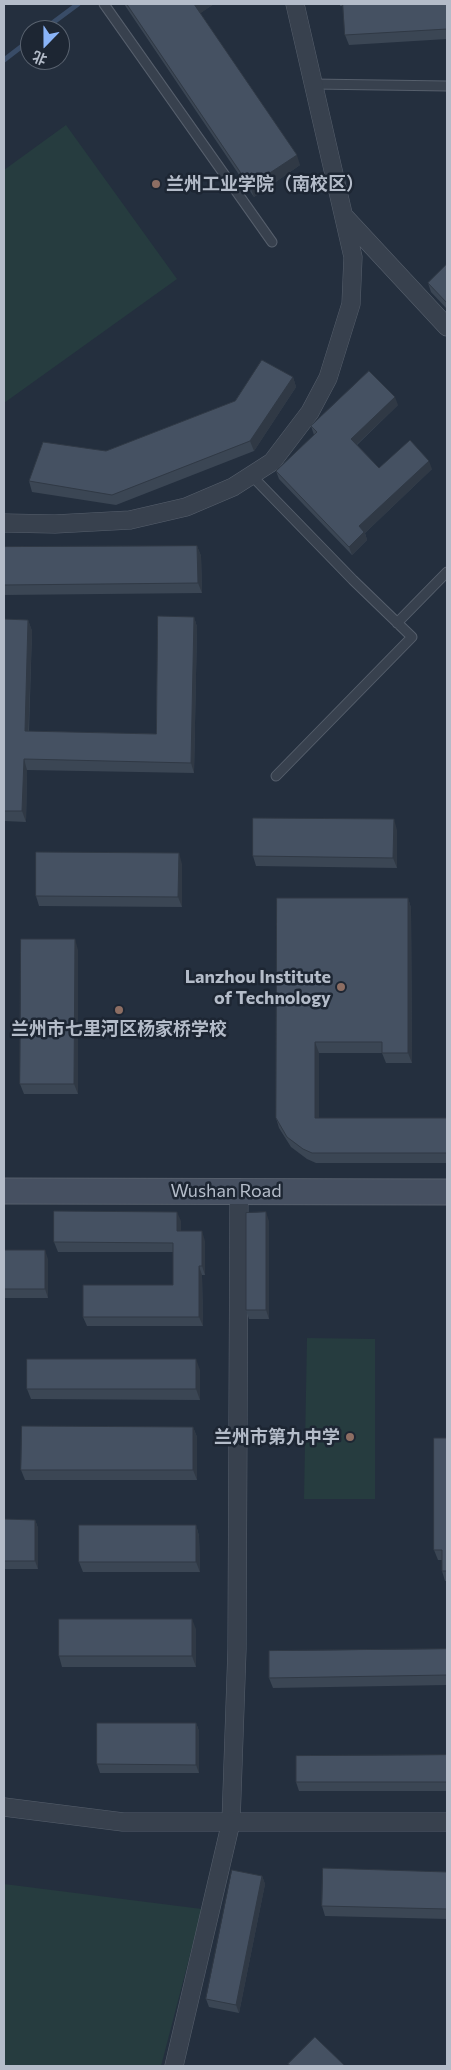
<!DOCTYPE html>
<meta charset="utf-8">
<style>
body{margin:0}
#map{position:relative;width:451px;height:2070px;overflow:hidden;background:#242f3e;font-family:Commissioner,"Noto Sans SC",sans-serif}
canvas{display:block}
.frame{position:absolute;inset:0;border:5px solid #b4bcc9;pointer-events:none}
.north{position:absolute;left:20px;top:20px;width:50px;height:50px;box-sizing:border-box;background:#1d2633;border:1px solid #59626f;border-radius:50%;rotate:202deg;font-size:14px;font-weight:700;line-height:20px;text-align:center;color:#b4bcc9}
.north::after{content:'';display:block;margin:auto;width:18px;height:22px;background:#8ab4f8;clip-path:polygon(50% 0,100% 100%,50% 72%,0 100%)}
</style>
<div id="map">
<canvas width="451" height="2070"></canvas>
<div class="frame"></div>
<div class="north">北</div>
</div>
<script>
const context = document.querySelector('canvas').getContext('2d');
context.lineJoin = 'round';
function fillPath(path, color) { context.fillStyle = color; context.fill(path, 'evenodd'); }
function trace(path, color, width, dash) { context.strokeStyle = color; context.lineWidth = width; context.lineCap = dash ? 'butt' : 'round'; context.setLineDash(dash || []); context.stroke(path); }
function drawText(font, color, halo, rows, align = 'center') {
  context.font = font + ' Commissioner,"Noto Sans SC",sans-serif'; context.lineWidth = 5; context.setLineDash([]); context.textBaseline = 'middle'; context.strokeStyle = halo; context.fillStyle = color; for (const [text, x, y, turn = 0] of rows) {
    context.save(); context.translate(x, y); context.rotate((+turn || 0) * Math.PI / 180); context.textAlign = isNaN(turn) ? turn : align; if (halo) context.strokeText(text, 0, 0); context.fillText(text, 0, 0); context.restore();
  }
}
const green = new Path2D(`
 M66,125L177,279L4,403V170Z
 M307,1338L375,1339V1499H304Z
 M4,1884L202,1909L161,2066H4Z`);
const stream = new Path2D(`
 M43,30L78,4
 M4,60L30,40`);
const service = new Path2D(`
 M104,4L272,242
 M313,84L447,86
 M251,475L353,580L412,637L276,776
 M397,623L447,572`);
const minor = new Path2D(`
 M345,217L447,327
 M4,523L55,524L130,520L186,507L233,487L272,462L310,412L328,378L351,304L353,257L295,4
 M4,1807L123,1822H447
 M174,2066L231,1822L237,1649L239,1191`);
const secondary = new Path2D(`
 M4,1191L447,1192`);
const wall = new Path2D(`
 M124,4H214L200,13L300,165L254,197Z
 M340,4H447V39L349,45L345,35L343,6H340Z
 M447,264V309L431,292L428,283Z
 M293,377L296,387L254,451L116,505L32,492L29,481L235,401Z
 M398,405L357,445L379,468L432,469L365,533L367,540L352,555L279,479L276,471L314,435L311,426Z
 M197,546L201,556L202,593L4,595V547Z
 M194,617L197,627L194,773L27,770L26,822L4,821V619L28,620L32,631L29,731L156,734Z
 M397,830V868L256,866L253,856Z
 M182,864V907L39,906L36,896Z
 M277,898H408L411,908L412,1063H386L382,1053H319V1118H447V1163H316L307,1159L291,1147L279,1128L276,1118Z
 M78,950V1094H24L20,1084Z
 M181,1221V1231L205,1241V1275H202L203,1326H87L83,1317L173,1285V1252H58L54,1242Z
 M269,1221V1319H249L246,1310Z
 M4,1250L48,1259V1298H4Z
 M200,1370V1400L31,1399L27,1389Z
 M193,1427L197,1437V1480H25L21,1470Z
 M447,1438V1581H445L442,1571V1560H438L434,1550Z
 M4,1519L35,1520L38,1528V1569H4Z
 M196,1525L199,1536L200,1572H83L79,1562Z
 M196,1629V1667H62L59,1656Z
 M447,1649V1685L273,1688L269,1678Z
 M196,1723L199,1731V1773H100L97,1764Z
 M447,1755V1791H299L296,1782Z
 M447,1872V1919L325,1916L322,1906Z
 M262,1876L265,1884L239,2013L209,2007L206,1999Z`);
const shadedWall = new Path2D(`
 M194,4H214L198,15Z
 M297,155L300,165L254,197L250,186Z
 M293,377L296,387L254,451L250,441Z
 M395,397L398,405L354,447L351,439Z
 M429,461L432,469L365,533L367,540L352,555L349,547L359,526Z
 M197,546L201,556L202,593L198,583Z
 M194,617L197,627L194,773L191,763Z
 M28,620L32,631L28,741L25,731Z
 M24,759L27,770L26,822L22,811Z
 M394,819L397,830V868L393,858Z
 M179,853L182,864V907L178,897Z
 M408,898L411,908L412,1063L408,1053Z
 M75,939L78,950V1094L74,1084Z
 M315,1042L319,1053V1128L315,1118Z
 M177,1212L181,1221V1241L177,1231Z
 M266,1212L269,1221V1319L266,1310Z
 M202,1231L205,1241V1275L202,1266Z
 M45,1250L48,1259V1298L45,1289Z
 M199,1266L202,1275L203,1326L199,1317Z
 M196,1359L200,1370V1400L196,1389Z
 M193,1427L197,1437V1480L193,1470Z
 M35,1520L38,1528V1569L35,1561Z
 M196,1525L199,1536L200,1572L196,1562Z
 M192,1619L196,1629V1667L192,1656Z
 M196,1723L199,1731V1773L196,1765Z
 M262,1876L265,1884L239,2013L236,2005Z`);
const building = new Path2D(`
 M127,4H195H194L297,155L250,186Z
 M343,4H447V29L345,35Z
 M447,264V303L428,283Z
 M262,360L293,377L250,441L112,495L29,481L43,442L106,451L235,401Z
 M369,371L395,397L351,439L379,468L410,440L429,461L359,526L364,532L349,547L276,471L317,432L311,426Z
 M197,546L198,583L4,585V547Z
 M158,616L194,617L191,763L24,759L22,811H4V619L28,620L25,731L156,734Z
 M253,818L394,819L393,858L253,856Z
 M36,852L179,853L178,897L36,896Z
 M277,898H408V1053H382V1042H315V1118H447V1153H312L303,1149L287,1137L276,1118Z
 M21,939H75L74,1084H20Z
 M54,1211L177,1212V1231H202V1266H199V1317H83V1285H173V1243L54,1242Z
 M266,1212V1310H246V1213Z
 M4,1250H45V1289H4Z
 M27,1359H196V1389H27Z
 M22,1426L193,1427V1470H21Z
 M434,1438H447V1571H442V1550H434Z
 M4,1519L35,1520V1561H4Z
 M79,1525H196V1562H79Z
 M59,1619H192V1656H59Z
 M447,1649V1675L269,1678V1651Z
 M97,1723H196V1765L97,1764Z
 M447,1755V1782H296V1756Z
 M323,1868L447,1872V1909L322,1906Z
 M232,1870L262,1876L236,2005L206,1999Z
 M315,2037L345,2066H291L288,2064Z`);
const markers = [
 [156,184,5,"#8d6e63"],
 [341,987,5,"#8d6e63"],
 [119,1010,5,"#8d6e63"],
 [350,1437,5,"#8d6e63"]
];
const poiNames = [
 ["兰州工业学院（南校区）",166,184,"left"],
 ["Lanzhou Institute",331,977],
 ["of Technology",331,998],
 ["兰州市七里河区杨家桥学校",119,1029,"center"],
 ["兰州市第九中学",340,1437]
];
const streetNames = [
 ["Wushan Road",226,1191]
];
fillPath(green, '#263c3f');
trace(stream, '#394c67', 5);
trace(service, '#565f6c', 11);
trace(minor, '#565f6c', 19);
trace(secondary, '#565f6c', 27);
trace(service, '#38414e', 9);
trace(minor, '#38414e', 18);
trace(secondary, '#465061', 25);
fillPath(wall, '#3b4654');
fillPath(shadedWall, '#303945');
fillPath(building, '#455162');
trace(building, '#303945', 1);
for (const [x, y, r, color] of markers) { const dot = new Path2D(); dot.arc(x, y, r, 0, 2 * Math.PI); context.fillStyle = color; context.fill(dot); trace(dot, '#1d2633', 2); }
drawText('bold 18px', '#b4bcc9', '#1d2633', poiNames, 'right');
drawText('18px', '#b4bcc9', '#1d2633', streetNames);
</script>
